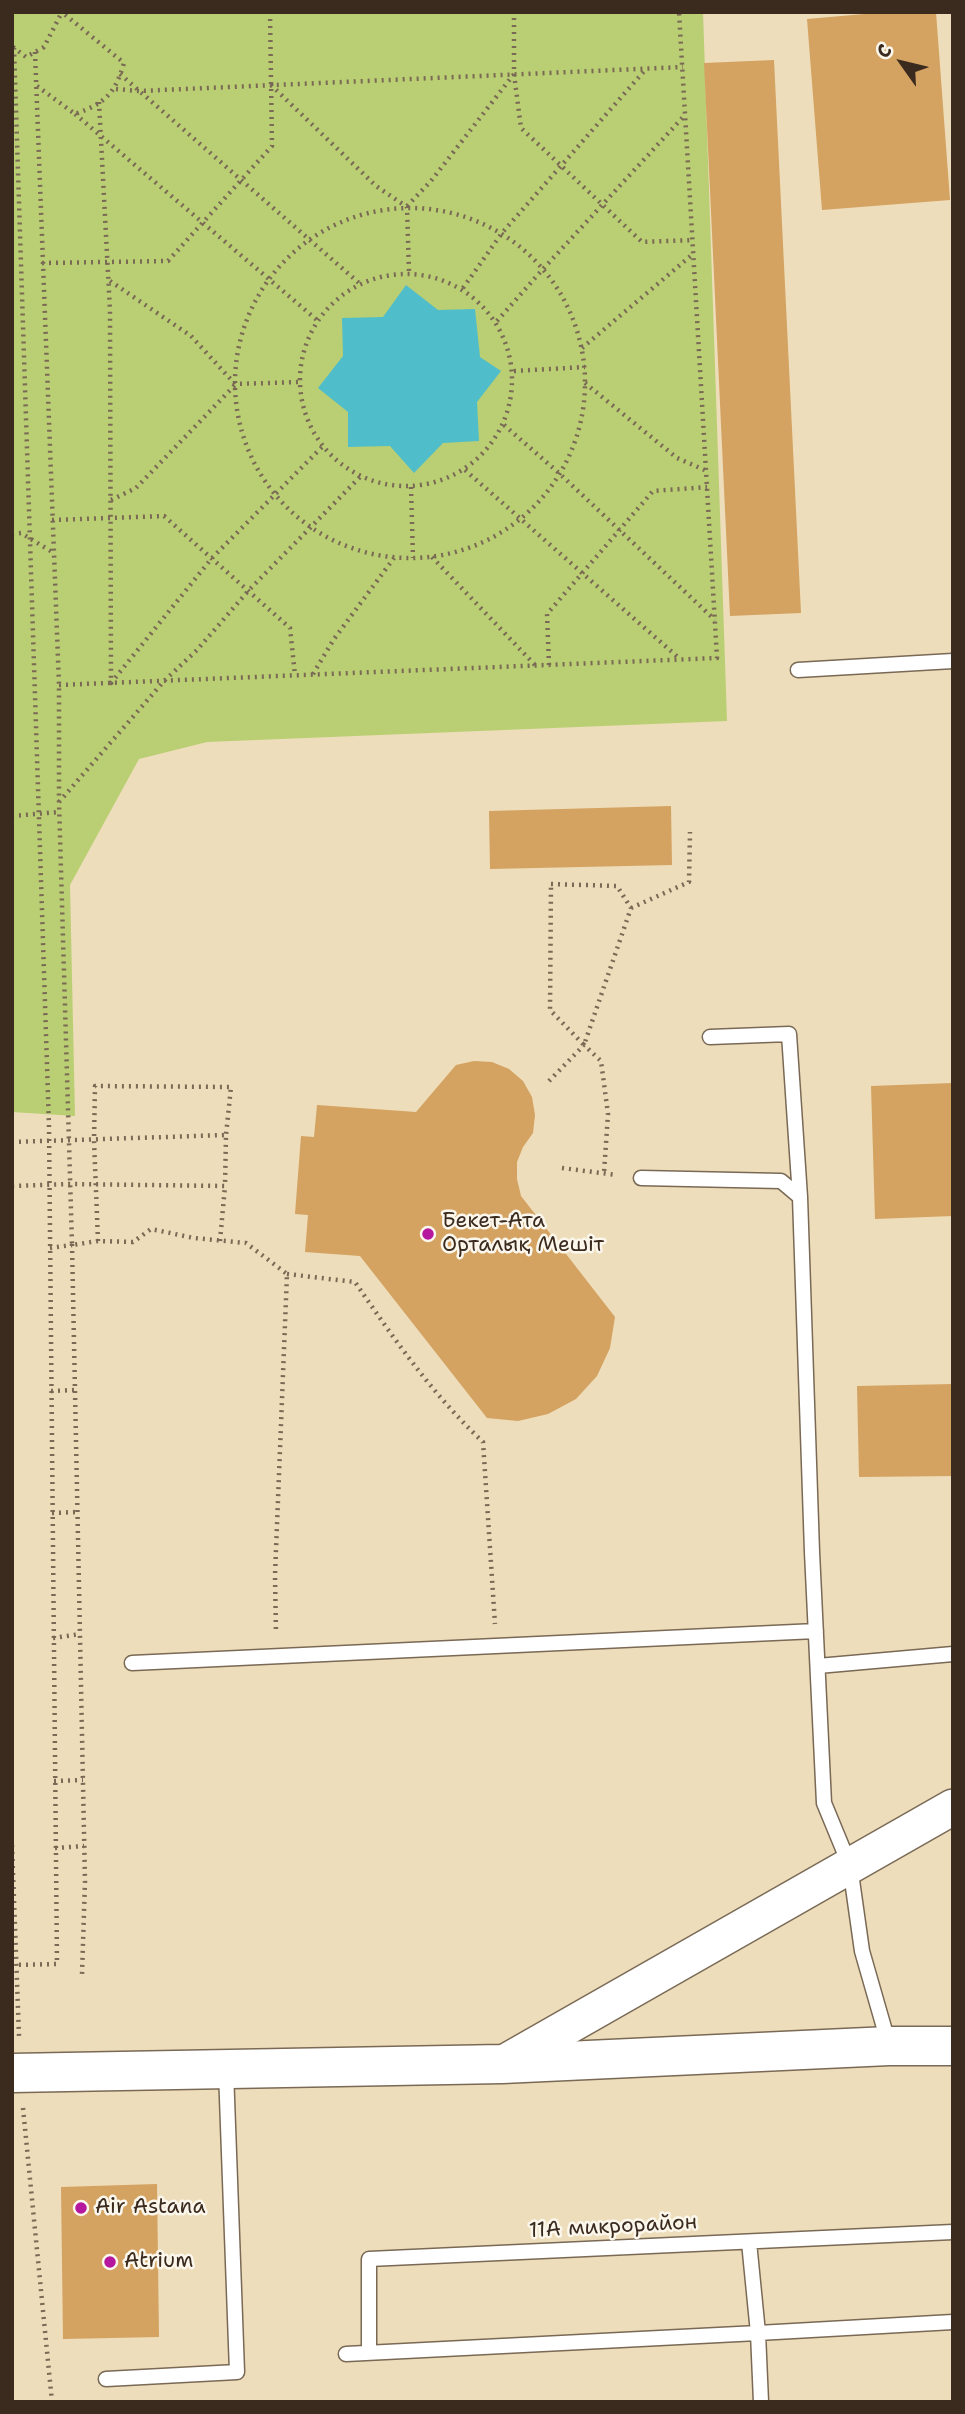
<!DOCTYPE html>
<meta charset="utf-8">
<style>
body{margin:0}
#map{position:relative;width:965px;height:2414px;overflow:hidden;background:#edddba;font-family:"Shantell Sans",sans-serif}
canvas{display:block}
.frame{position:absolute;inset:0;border:14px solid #3b2a1e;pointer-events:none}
.north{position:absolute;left:867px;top:28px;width:70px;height:70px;-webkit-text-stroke:5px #fbf7ec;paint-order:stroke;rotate:304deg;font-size:19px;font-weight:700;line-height:28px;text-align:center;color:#3b2a1e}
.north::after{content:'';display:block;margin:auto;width:24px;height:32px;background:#3b2a1e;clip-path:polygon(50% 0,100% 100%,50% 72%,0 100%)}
</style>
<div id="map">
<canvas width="965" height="2414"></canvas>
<div class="frame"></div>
<div class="north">С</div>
</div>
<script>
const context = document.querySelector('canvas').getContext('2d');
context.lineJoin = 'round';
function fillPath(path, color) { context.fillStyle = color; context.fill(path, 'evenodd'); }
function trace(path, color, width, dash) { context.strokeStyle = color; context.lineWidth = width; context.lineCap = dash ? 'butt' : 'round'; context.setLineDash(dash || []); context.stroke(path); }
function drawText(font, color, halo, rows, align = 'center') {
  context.font = font + ' "Shantell Sans",sans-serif'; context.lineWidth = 5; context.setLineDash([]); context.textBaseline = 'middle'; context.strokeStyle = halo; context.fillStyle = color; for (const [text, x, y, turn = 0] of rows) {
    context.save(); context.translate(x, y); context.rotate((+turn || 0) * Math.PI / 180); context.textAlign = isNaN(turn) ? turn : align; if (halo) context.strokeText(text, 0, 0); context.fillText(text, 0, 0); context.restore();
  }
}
const green = new Path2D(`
 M12,12H703L727,721L207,742L139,759L70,885L75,1116L12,1112Z`);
const water = new Path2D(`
 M406,285L438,310L475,309L480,357L501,371L477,402L479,441L443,443L414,473L390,446L348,447V412L318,388L343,356L342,318L383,317Z`);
const building = new Path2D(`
 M887,12H936L950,200L822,210L807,19Z
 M774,60L801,613L730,616L704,63Z
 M671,806L672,865L490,869L489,811Z
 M474,1061L492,1062L509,1069L523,1081L532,1097L535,1115L533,1133L523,1147L517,1162V1179L521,1196L615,1317L610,1348L597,1376L576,1399L548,1414L518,1421L487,1418L360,1256L305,1252L308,1215L295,1214L301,1136L314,1137L317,1105L416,1112L456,1065Z
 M953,1083V1216L875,1219L871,1086Z
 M953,1384V1476L859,1477L857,1386Z
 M157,2184L159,2337L63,2339L61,2187Z`);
const path = new Path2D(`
 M13,47L26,57L44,47L62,12
 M35,52L59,685V802L72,1245L98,1241L133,1242L151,1229L194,1238L246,1243L287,1274L275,1575L276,1634
 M120,74L359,283
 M514,74L521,128L642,242L693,240
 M271,85L376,186L407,207L409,272
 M37,86L75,114C106,103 115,93 124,63L63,13
 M116,89L139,91L683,67
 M99,102L110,311L111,683L212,558L323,446
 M75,114L317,320
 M407,206L431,181L514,74V12
 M235 383a175 175 0 1 1 350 0a175 175 0 1 1-350 0Z
 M42,263L168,261L272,146L270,12
 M300 380a106 106 0 1 1 212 0a106 106 0 1 1-212 0Z
 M110,281L191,336L235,384L299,382
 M463,288L502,233L646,69
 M497,321L544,268L685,115
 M582,348L693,254
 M514,371L585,367
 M585,383L677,458L707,471
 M504,425L560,474L715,620
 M465,470L680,659
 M411,487L413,558
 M111,500L136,488L235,385
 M52,520L164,516L290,628L295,675
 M12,534L21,533L54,553
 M432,557L535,665
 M549,665L547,614L653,491L707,487
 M313,674L334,639L394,558
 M59,685L717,658L679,12
 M59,802L164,681L197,650L249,590L360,477
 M12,816L59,812
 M551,884L617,886L631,908L584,1045L550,1010Z
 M631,908L689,882L690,832
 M549,1081L584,1045L601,1061L608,1114L604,1173
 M12,1142L226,1135L225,1186L70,1184L12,1186
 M562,1168L617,1175
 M98,1241L94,1141L95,1086L231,1087L226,1135
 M220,1241L225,1186
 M72,1244L85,1881L82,1974
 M50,1248L72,1245
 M287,1274L355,1282C394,1339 433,1395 483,1442L495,1624
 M51,1391L75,1390
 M52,1513L77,1512
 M53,1638L80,1634
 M54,1781L83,1780
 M12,1845L19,2036
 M55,1848L84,1846
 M12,1965L57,1964L49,1127L14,48
 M23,2108L52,2402`);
const service = new Path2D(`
 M798,670L953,661
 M710,1037L789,1034L800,1197
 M641,1178L781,1181L800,1197L812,1552L824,1803L850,1866L862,1951L889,2045
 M132,1663L816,1631
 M818,1666L953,1654
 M749,2242L758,2333L953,2322
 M369,2353V2259L953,2232
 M346,2354L758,2333L761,2402
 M106,2379L237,2372L226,2071`);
const tertiary = new Path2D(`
 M502,2064L953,1807`);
const secondary = new Path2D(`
 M12,2073L502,2064L889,2046H953`);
const markers = [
 [428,1234,7,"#b5179e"],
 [81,2208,7,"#b5179e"],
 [110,2262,7,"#b5179e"]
];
const poiNames = [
 ["Бекет-Ата",442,1222],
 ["Орталық Мешіт",442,1246],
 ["Air Astana",95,2208],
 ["Atrium",124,2262]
];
const streetNames = [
 ["11А микрорайон",613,2227,-3]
];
fillPath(green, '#bacf73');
fillPath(water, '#50bdca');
fillPath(building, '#d4a261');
trace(service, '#796955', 17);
trace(tertiary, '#796955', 38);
trace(secondary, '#796955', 41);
trace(path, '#796955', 4.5, [2, 5]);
trace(service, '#fff', 14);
trace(tertiary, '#fff', 35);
trace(secondary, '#fff', 38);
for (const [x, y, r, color] of markers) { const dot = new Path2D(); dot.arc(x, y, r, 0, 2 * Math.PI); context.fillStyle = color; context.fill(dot); trace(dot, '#fbf7ec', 2.5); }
drawText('21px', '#3b2a1e', '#fbf7ec', poiNames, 'left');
drawText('21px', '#3b2a1e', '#fbf7ec', streetNames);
</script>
